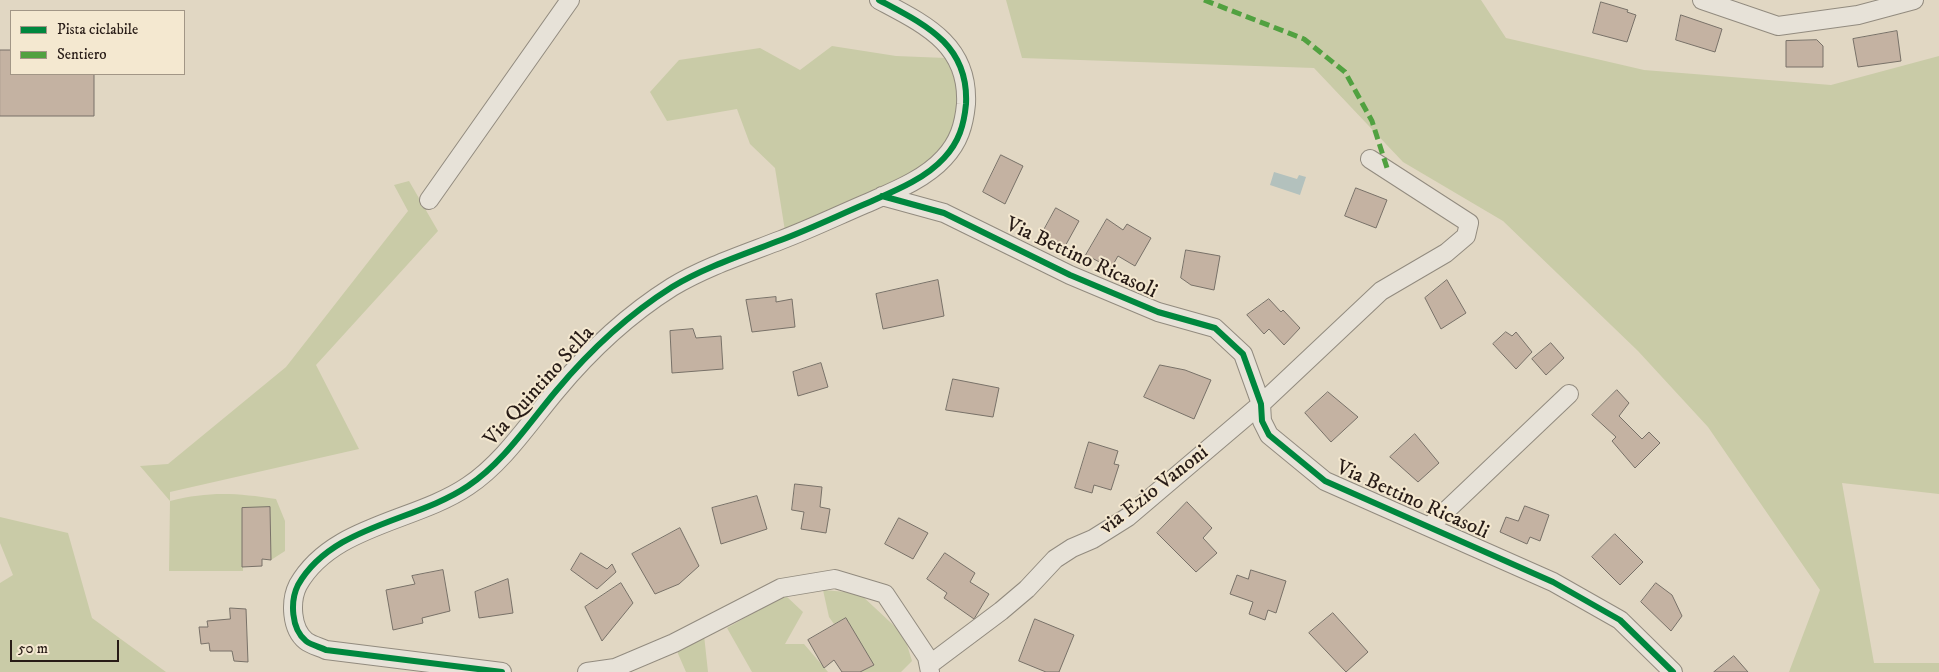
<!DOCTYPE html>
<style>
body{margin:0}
#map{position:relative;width:1939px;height:672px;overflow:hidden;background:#e1d7c3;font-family:"IM FELL DW Pica",serif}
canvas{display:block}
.legend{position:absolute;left:10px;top:10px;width:175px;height:65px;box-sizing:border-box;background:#f4e8d0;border:1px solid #a29686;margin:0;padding:6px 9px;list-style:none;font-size:15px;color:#281c17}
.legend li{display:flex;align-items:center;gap:10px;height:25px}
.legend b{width:25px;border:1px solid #a29686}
.scale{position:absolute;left:10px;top:640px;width:109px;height:22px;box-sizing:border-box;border:2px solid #281c17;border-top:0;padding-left:6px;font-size:15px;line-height:18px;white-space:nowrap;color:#281c17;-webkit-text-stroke:4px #f4e8d0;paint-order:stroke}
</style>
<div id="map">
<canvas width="1939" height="672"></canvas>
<ul class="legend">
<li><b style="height:6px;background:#00873e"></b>Pista ciclabile</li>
<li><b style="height:6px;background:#51a140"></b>Sentiero</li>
</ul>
<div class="scale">50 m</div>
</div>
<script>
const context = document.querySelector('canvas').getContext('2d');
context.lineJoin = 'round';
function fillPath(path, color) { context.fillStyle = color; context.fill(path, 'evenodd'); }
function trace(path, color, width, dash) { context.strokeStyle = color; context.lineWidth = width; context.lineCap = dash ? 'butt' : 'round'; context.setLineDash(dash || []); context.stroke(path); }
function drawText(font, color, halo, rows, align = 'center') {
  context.font = font + ' "IM FELL DW Pica",serif'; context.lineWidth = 4; context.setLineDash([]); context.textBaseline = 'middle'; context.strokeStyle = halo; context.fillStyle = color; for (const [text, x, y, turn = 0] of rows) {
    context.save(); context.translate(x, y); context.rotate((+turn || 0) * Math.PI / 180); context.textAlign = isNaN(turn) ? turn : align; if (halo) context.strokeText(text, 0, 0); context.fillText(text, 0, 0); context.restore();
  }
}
const green = new Path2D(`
 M1006,0H1481L1506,38L1644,70L1831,85L1939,56V494L1842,483L1874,663H1939V672H1789L1820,590L1708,427L1638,351L1503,221L1403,162L1314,68L1022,58Z
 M832,46L896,56L946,58L957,85L958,108L949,138L923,167L785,231L775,168L750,144L737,109L667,121L650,92L679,60L760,48L800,70Z
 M409,181L438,231L316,365L359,449L170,492V501C209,491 237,493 276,499L285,521V551L271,560L270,508H242L243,571H169L170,501L140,466L168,464L286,367L408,211L394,185Z
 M0,517L68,533L92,618L166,672H0V583L13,575L0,543Z
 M823,590L859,593L904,635L912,661L901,672H860L873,665L846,618L834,624L829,617Z
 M785,595L803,612L785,644H804L828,672H752L727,628Z
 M704,635L708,672H686L676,649Z`);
const water = new Path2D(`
 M1274,172L1297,179L1299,175L1306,177L1300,195L1270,185Z`);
const building = new Path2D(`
 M1601,2L1628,10L1627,12L1636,15L1627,42L1593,33Z
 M1681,15L1722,29L1715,52L1676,40Z
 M1897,31L1901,61L1858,67L1853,39Z
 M1817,40L1823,46V67H1786V41Z
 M0,50H11V74H94V116H0Z
 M1001,155L1023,166L1005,204L983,192Z
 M1356,188L1387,200L1376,228L1345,216Z
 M1056,208L1079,221L1063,250L1039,239Z
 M1107,219L1123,230L1127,224L1151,238L1135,266L1118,256L1111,268L1086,255Z
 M1186,250L1220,256L1214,290L1191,285L1181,278Z
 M938,280L944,316L883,329L876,294Z
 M1447,280L1466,313L1441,329L1425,298Z
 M776,297V302L792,299L795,327L752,332L746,300Z
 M1269,299L1281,312L1283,310L1300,328L1284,345L1269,329L1264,334L1247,315Z
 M693,329L696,338L721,336L723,369L672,373L670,331Z
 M1506,332L1512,336L1516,332L1532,352L1516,369L1493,344Z
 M1551,343L1564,358L1546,375L1532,359Z
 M821,363L828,387L798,396L793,372Z
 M1160,365L1185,370L1211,380L1194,419L1144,397Z
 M953,379L999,388L993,417L946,410Z
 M1617,390L1629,403L1619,416L1642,439L1649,432L1660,443L1635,468L1612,441L1616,437L1592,415Z
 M1328,392L1358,417L1331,442L1305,413Z
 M1415,434L1439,463L1418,482L1390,457Z
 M1089,442L1118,451L1114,464L1119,465L1111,490L1094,485L1092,493L1075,488Z
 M795,484L822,487L820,507L830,509L826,533L801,529L804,512L792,510Z
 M757,496L767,529L721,544L712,508Z
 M1187,502L1212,528L1203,538L1217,553L1196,572L1157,533Z
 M1525,506L1549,515L1540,541L1530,537L1527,544L1500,532L1506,517L1518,521Z
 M270,507L271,560L262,559V566L242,567V508Z
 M899,518L928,533L913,559L885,544Z
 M680,528L699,566L679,584L655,594L632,554Z
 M1615,534L1643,562L1620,585L1592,557Z
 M581,553L607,569L612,564L616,572L597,589L571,570Z
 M945,553L975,573L970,582L989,594L974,619L944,598L947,593L927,579Z
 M443,570L450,611L422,618L423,623L393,630L386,590L415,584L412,576Z
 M1251,570L1286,581L1276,613L1268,610L1265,620L1249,614L1253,602L1230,594L1237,575L1248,579Z
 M508,579L513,613L479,618L475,592Z
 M621,583L633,603L602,641L585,607Z
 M1656,583L1672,595L1682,616L1671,631L1641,602Z
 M230,608L246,609L248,662L234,661L232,651H210L209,643L201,644L199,627H208L207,621L230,619Z
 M1333,613L1368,652L1346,672L1309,633Z
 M846,618L874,665L860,672H842L834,660L824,668L808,640Z
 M1035,619L1074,635L1059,672H1046L1019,661Z
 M1734,656L1748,672H1714Z`);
const minor = new Path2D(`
 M1702,0L1778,26L1858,15L1914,0
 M882,196L944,213L1070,275L1158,312L1215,328L1243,354L1261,404L1262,421L1269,435L1325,481L1553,582L1620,620L1673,672
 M429,200L570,0
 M1429,527L1569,394
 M929,665L1001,611L1027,589L1055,559L1072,548L1093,539L1128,517L1261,404L1381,291L1446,253L1466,236L1469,223L1370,159
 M502,672L326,650C320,647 311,645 306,641C291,629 290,601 298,585C332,525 415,522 468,486C503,463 529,423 556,391C590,350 626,316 672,287C705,267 745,254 781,240C810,229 837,216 865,204C892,192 924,180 944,158C959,142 964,125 966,104C969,44 924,24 879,0
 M587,672L615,668L674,643L781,588L835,579L885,594L927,657L930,672`);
const quiet = new Path2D(`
 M1204,0L1304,39L1345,72L1372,121L1388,171`);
const cycleway = new Path2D(`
 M882,196L944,213L1070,275L1158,312L1215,328L1243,354L1261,404L1262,421L1269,435L1325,481L1553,582L1620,620L1673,672
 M502,672L326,650C320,647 311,645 306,641C291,629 290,601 298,585C332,525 415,522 468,486C503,463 529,423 556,391C590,350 626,316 672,287C705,267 745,254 781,240C810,229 837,216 865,204C892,192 924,180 944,158C959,142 964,125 966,104C969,44 924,24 879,0`);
const streetNames = [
 ["Via Bettino Ricasoli",1081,259,25],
 ["Via Quintino Sella",540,387,-48],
 ["via Ezio Vanoni",1155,491,-38],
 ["Via Bettino Ricasoli",1412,501,24]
];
fillPath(green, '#c9cba7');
fillPath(water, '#b3c1bd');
fillPath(building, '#c4b2a2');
trace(building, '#787168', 1);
trace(minor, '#928b7f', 20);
trace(minor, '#e7e2d8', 18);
trace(quiet, '#51a140', 5, [10, 5]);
trace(cycleway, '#00873e', 6);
drawText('21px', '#281c17', '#f4e8d0', streetNames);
</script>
